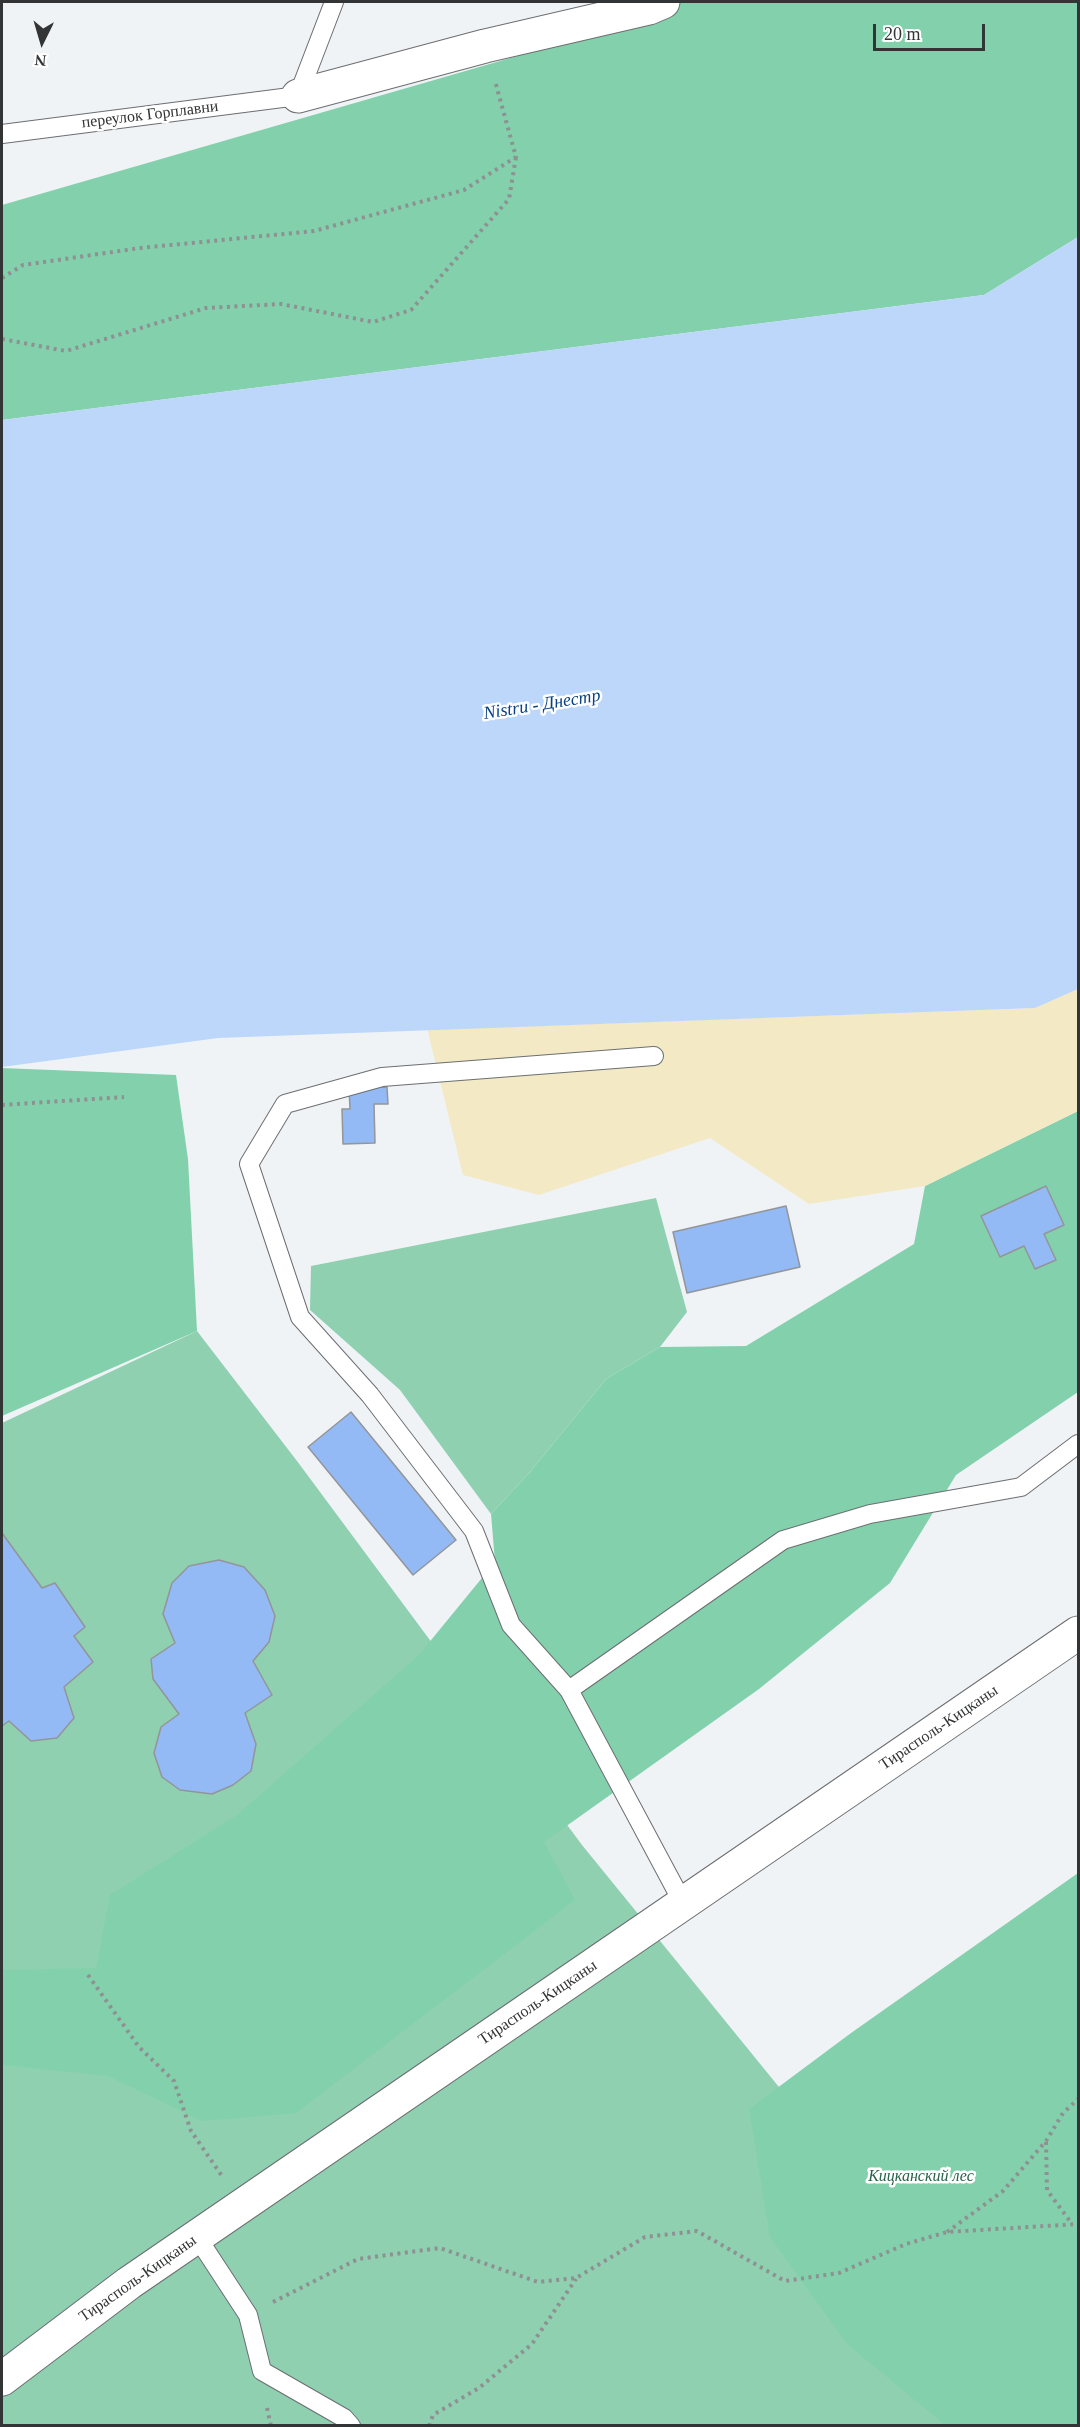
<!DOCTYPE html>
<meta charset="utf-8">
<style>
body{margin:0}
#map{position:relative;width:1080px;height:2427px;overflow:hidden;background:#f0f3f6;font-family:Georgia,serif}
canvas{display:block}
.frame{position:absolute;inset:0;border:3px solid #333435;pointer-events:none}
.north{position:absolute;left:12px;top:12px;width:60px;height:60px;-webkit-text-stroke:4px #fff;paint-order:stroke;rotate:185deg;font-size:16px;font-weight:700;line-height:24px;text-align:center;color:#333435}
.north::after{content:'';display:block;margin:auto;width:21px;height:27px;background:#333435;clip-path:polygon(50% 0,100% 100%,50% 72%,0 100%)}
.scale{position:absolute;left:873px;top:24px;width:112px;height:27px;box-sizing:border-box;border:3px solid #333435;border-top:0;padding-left:8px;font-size:18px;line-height:21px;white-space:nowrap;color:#333435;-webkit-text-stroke:4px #fff;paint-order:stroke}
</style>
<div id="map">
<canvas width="1080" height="2427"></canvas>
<div class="frame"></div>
<div class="north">N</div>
<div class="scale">20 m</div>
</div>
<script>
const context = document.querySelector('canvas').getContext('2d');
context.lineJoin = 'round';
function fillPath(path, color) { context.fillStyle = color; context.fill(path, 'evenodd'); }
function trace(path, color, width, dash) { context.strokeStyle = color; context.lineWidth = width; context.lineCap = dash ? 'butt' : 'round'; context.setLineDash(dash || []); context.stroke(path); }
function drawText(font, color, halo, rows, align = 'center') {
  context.font = font + ' Georgia,serif'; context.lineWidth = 5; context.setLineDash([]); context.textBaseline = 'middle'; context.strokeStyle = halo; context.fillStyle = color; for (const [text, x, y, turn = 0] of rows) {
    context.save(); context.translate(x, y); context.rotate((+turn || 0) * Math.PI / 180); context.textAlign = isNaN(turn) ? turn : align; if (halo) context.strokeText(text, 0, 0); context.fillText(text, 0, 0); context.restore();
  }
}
const green = new Path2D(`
 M656,1198L687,1312L660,1347L606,1379L530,1472L491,1514L400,1390L310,1310L311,1266Z
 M197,1331L297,1461L582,1845L1054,2425H2V1423Z`);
const forest = new Path2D(`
 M678,2H1078V237L984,295L2,420V205L621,26Z
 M2,1068L176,1075L188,1159L197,1331L2,1416Z
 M1078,1111V1392L956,1475L890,1583L759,1689L544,1842L575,1900L296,2113L202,2121L108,2076L4,2065L2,2061V1970L96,1968L110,1895L237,1815L418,1656L495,1562L491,1514L530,1472L606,1379L660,1347L746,1346L914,1244L925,1186Z
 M1078,1873V2425H945L847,2344L770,2237L749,2109L851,2033Z`);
const sand = new Path2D(`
 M1078,989V1111L925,1186L809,1204L710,1138L539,1195L463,1175L426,1024L534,1026L1035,1008Z`);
const water = new Path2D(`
 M1078,237V989L1035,1008L218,1038L2,1067V420L984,295Z`);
const building = new Path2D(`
 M387,1087L388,1104H374L375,1143L343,1144L342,1109H350L349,1088Z
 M1046,1186L1064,1225L1044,1234L1056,1260L1035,1269L1024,1246L1000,1257L981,1216Z
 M786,1206L800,1267L687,1293L673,1232Z
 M351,1412L456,1540L413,1575L308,1447Z
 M2,1533L42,1588L55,1583L85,1627L74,1636L93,1662L64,1687L74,1718L57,1738L31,1741L9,1721L2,1726Z
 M219,1560L244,1567L265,1590L275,1616L269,1642L253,1661L272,1695L245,1713L256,1744L251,1771L233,1785L212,1794L180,1790L162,1777L154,1753L161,1727L179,1714L153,1679L151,1659L175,1643L163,1614L172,1583L189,1566Z`);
const path = new Path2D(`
 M2,278L23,265L140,248L314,231L464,190L516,157L495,81
 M2,339L66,351L206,308L281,304L373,322L411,310L509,199L516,157
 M2,1105L124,1097
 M88,1975L139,2047L174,2081L191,2131L222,2176
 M1046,2142L1047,2190L1072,2224
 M947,2232L1003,2191L1046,2141L1063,2113L1078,2099
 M273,2302L358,2259L440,2248L538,2282L576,2278L645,2237L697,2231L785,2281L839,2273L906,2244L947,2232L1078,2224
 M267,2408L271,2426
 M429,2426L433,2415L479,2388L532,2344L576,2279`);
const service = new Path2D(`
 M2,134L298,96L334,2
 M654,1056L382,1077L285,1104L249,1164L300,1317L370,1395L474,1531L511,1625L569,1690L683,1903
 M569,1690L783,1540L870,1514L1021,1487L1078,1444
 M197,2237L248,2315L262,2371L344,2418L351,2426`);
const minor = new Path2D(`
 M298,96L485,46L649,8L663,2`);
const tertiary = new Path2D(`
 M2,2379L129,2283L1078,1633`);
const streetNames = [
 ["переулок Горплавни",150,115,-7],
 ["Тирасполь-Кицканы",939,1728,-34],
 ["Тирасполь-Кицканы",538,2003,-34],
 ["Тирасполь-Кицканы",138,2279,-35]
];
const parkNames = [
 ["Кицканский лес",921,2177]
];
const waterNames = [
 ["Nistru - Днестр",542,705,-9]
];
fillPath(green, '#8ed0b0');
fillPath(forest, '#83d1ac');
fillPath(sand, '#f3e9c4');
fillPath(water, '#bdd7fa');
fillPath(building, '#93baf5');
trace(building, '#939598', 1.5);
trace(service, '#6c6e71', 20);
trace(minor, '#6c6e71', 35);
trace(tertiary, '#6c6e71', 35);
trace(path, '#8e9092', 4, [3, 4.5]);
trace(service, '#fff', 18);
trace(minor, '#fff', 33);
trace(tertiary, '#fff', 33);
drawText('16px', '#333435', '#fff', streetNames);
drawText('italic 16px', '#276249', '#fff', parkNames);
drawText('italic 18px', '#084285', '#fff', waterNames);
</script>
